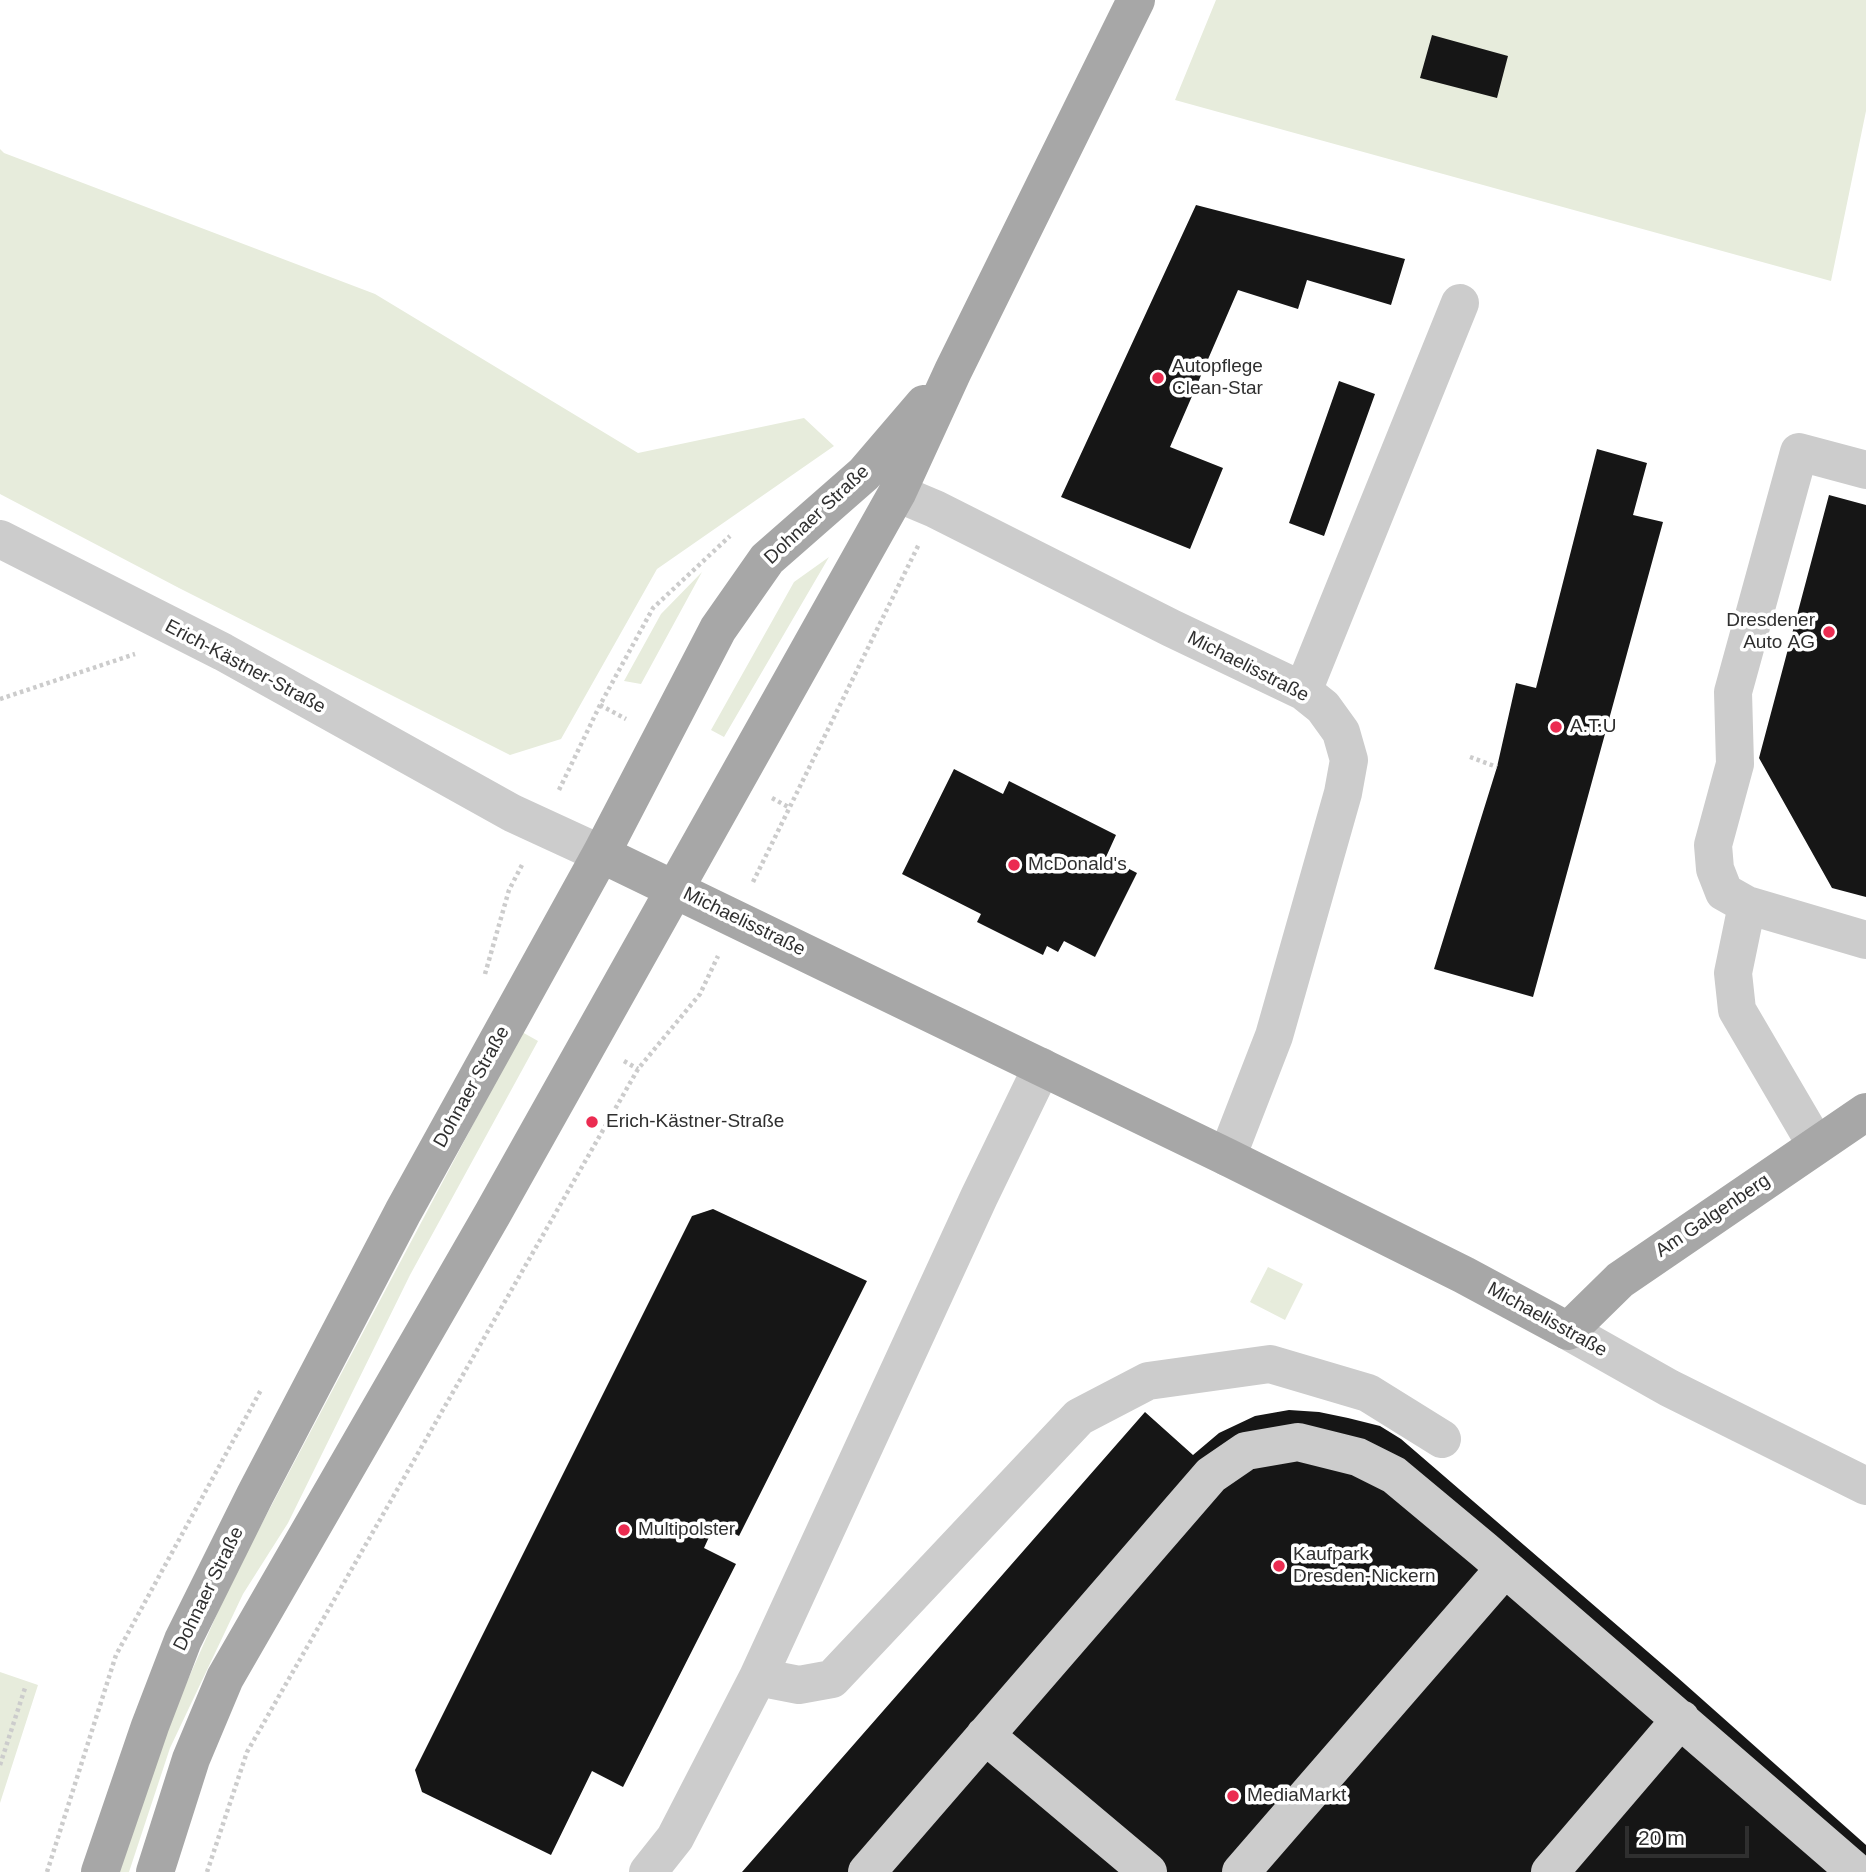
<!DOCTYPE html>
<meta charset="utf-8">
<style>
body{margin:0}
#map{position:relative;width:1866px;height:1872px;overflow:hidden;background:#fff;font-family:Helvetica,sans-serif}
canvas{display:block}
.scale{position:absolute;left:1625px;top:1826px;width:124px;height:32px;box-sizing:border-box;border:4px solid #2f2f2f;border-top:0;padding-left:9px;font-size:21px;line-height:24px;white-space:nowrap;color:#2f2f2f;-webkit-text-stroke:5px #fff;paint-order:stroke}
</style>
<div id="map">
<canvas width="1866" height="1872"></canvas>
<div class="scale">20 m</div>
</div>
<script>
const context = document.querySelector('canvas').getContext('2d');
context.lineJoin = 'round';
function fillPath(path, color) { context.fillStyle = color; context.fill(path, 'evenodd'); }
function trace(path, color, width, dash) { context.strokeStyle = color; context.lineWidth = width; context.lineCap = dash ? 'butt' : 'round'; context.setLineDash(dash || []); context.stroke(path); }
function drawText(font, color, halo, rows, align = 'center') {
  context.font = font + ' Helvetica,sans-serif'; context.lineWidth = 7; context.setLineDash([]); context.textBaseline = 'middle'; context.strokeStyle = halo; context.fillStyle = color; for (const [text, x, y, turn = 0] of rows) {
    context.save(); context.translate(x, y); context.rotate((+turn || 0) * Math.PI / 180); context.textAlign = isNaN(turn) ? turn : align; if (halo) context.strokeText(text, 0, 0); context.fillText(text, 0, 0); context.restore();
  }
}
const green = new Path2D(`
 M1216,0H1866V111L1831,281L1175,100Z
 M0,149L4,153L375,294L638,453L804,418L834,446L657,569L561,739L510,755L179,588L0,494Z
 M829,557L724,737L711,730L794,582Z
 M702,572L641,684L624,681L661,614Z
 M522,1032L538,1041L410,1275L288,1523L243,1594L170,1748L129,1872H119L159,1745L232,1580Z
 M1268,1267L1303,1284L1285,1320L1250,1302Z
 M0,1672L38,1685L0,1803Z`);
const building = new Path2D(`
 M1432,35L1508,56L1497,98L1420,78Z
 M1196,205L1405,259L1391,305L1307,280L1298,309L1238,290L1170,447L1223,468L1190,549L1061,497Z
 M1339,381L1375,394L1324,536L1289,523Z
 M1597,449L1647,463L1633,515L1663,522L1533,997L1434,969L1497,767L1516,683L1536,688Z
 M1829,495L1866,505V897L1832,888L1759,758Z
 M954,769L1003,794L1009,781L1116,835L1106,857L1137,873L1095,957L1064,941L1058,952L1047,946L1043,955L977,922L981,914L902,874Z
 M713,1209L867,1281L739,1536L715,1524L704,1548L736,1564L623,1787L592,1771L551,1855L422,1792L415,1770L692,1216Z
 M1289,1410L1319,1412L1348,1418L1380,1426L1401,1439L1677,1677L1866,1845V1872H742L1145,1412L1193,1455L1219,1433L1255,1416Z`);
const path = new Path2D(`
 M0,699L135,654
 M600,705L626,719
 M1470,757L1497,767
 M559,790L600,705L653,608L730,536
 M772,798L790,808
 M753,882L919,544
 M485,974L509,890L523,863
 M624,1061L638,1069
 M0,1765L25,1688
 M47,1872L116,1655L262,1388
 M207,1872L247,1752L638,1069L700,994L718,956`);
const minor = new Path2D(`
 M1866,470L1799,452L1733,692L1735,764L1713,845L1715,869L1724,892L1747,905L1866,940
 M897,493L935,509L1171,628L1303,691L1323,707L1341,732L1349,760L1343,793L1274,1036L1227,1157
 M0,539L223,652L512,813L601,854
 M1303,691L1460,303
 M1747,905L1733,973L1737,1010L1816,1145
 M1568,1331L1669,1388L1866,1486
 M758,1677L799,1685L832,1679L1079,1417L1148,1381L1270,1364L1368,1393L1442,1439
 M985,1735L1148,1872
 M648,1872L675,1838L758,1677L979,1197L1042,1067
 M867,1872L1211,1475L1246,1451L1298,1442L1358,1457L1394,1475L1484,1550L1856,1872
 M1241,1872L1505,1568
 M1550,1872L1681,1719`);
const major = new Path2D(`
 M601,854L1227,1157L1464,1275L1568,1331L1620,1280L1866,1112
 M100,1872L150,1726L183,1640L255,1495L403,1212L601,854L718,629L767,559L864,474L924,404
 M155,1872L191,1759L225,1678L493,1213L897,493L953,371L1136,0`);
const markers = [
 [1158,378,7,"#eb2c51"],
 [1829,632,7,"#eb2c51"],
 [1556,727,7,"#eb2c51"],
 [1014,865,7,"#eb2c51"],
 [592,1122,7,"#eb2c51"],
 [624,1530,7,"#eb2c51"],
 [1279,1566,7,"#eb2c51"],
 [1233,1796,7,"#eb2c51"]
];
const poiNames = [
 ["Autopflege",1172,367],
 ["Clean-Star",1172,389],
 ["Dresdener",1815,621,"right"],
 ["Auto AG",1815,643,"right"],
 ["A.T.U",1570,727],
 ["McDonald's",1028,865],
 ["Erich-Kästner-Straße",606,1122],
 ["Multipolster",638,1530],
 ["Kaufpark",1293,1555],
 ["Dresden-Nickern",1293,1577],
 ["MediaMarkt",1247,1796]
];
const streetNames = [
 ["Dohnaer Straße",817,515,-43],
 ["Erich-Kästner-Straße",245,667,28],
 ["Michaelisstraße",1248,667,27],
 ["Michaelisstraße",744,922,26],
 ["Dohnaer Straße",472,1087,-61],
 ["Am Galgenberg",1713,1216,-34],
 ["Michaelisstraße",1547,1320,29],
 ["Dohnaer Straße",209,1589,-64]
];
fillPath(green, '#e7ecdc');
fillPath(building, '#161616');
trace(path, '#ccc', 4.5, [3.5, 3.5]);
trace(minor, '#ccc', 38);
trace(major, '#a7a7a7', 38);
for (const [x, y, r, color] of markers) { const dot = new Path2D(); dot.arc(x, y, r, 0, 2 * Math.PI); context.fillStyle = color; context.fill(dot); trace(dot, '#fff', 2.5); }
drawText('19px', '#2f2f2f', '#fff', poiNames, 'left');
drawText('19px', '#2f2f2f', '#fff', streetNames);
</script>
